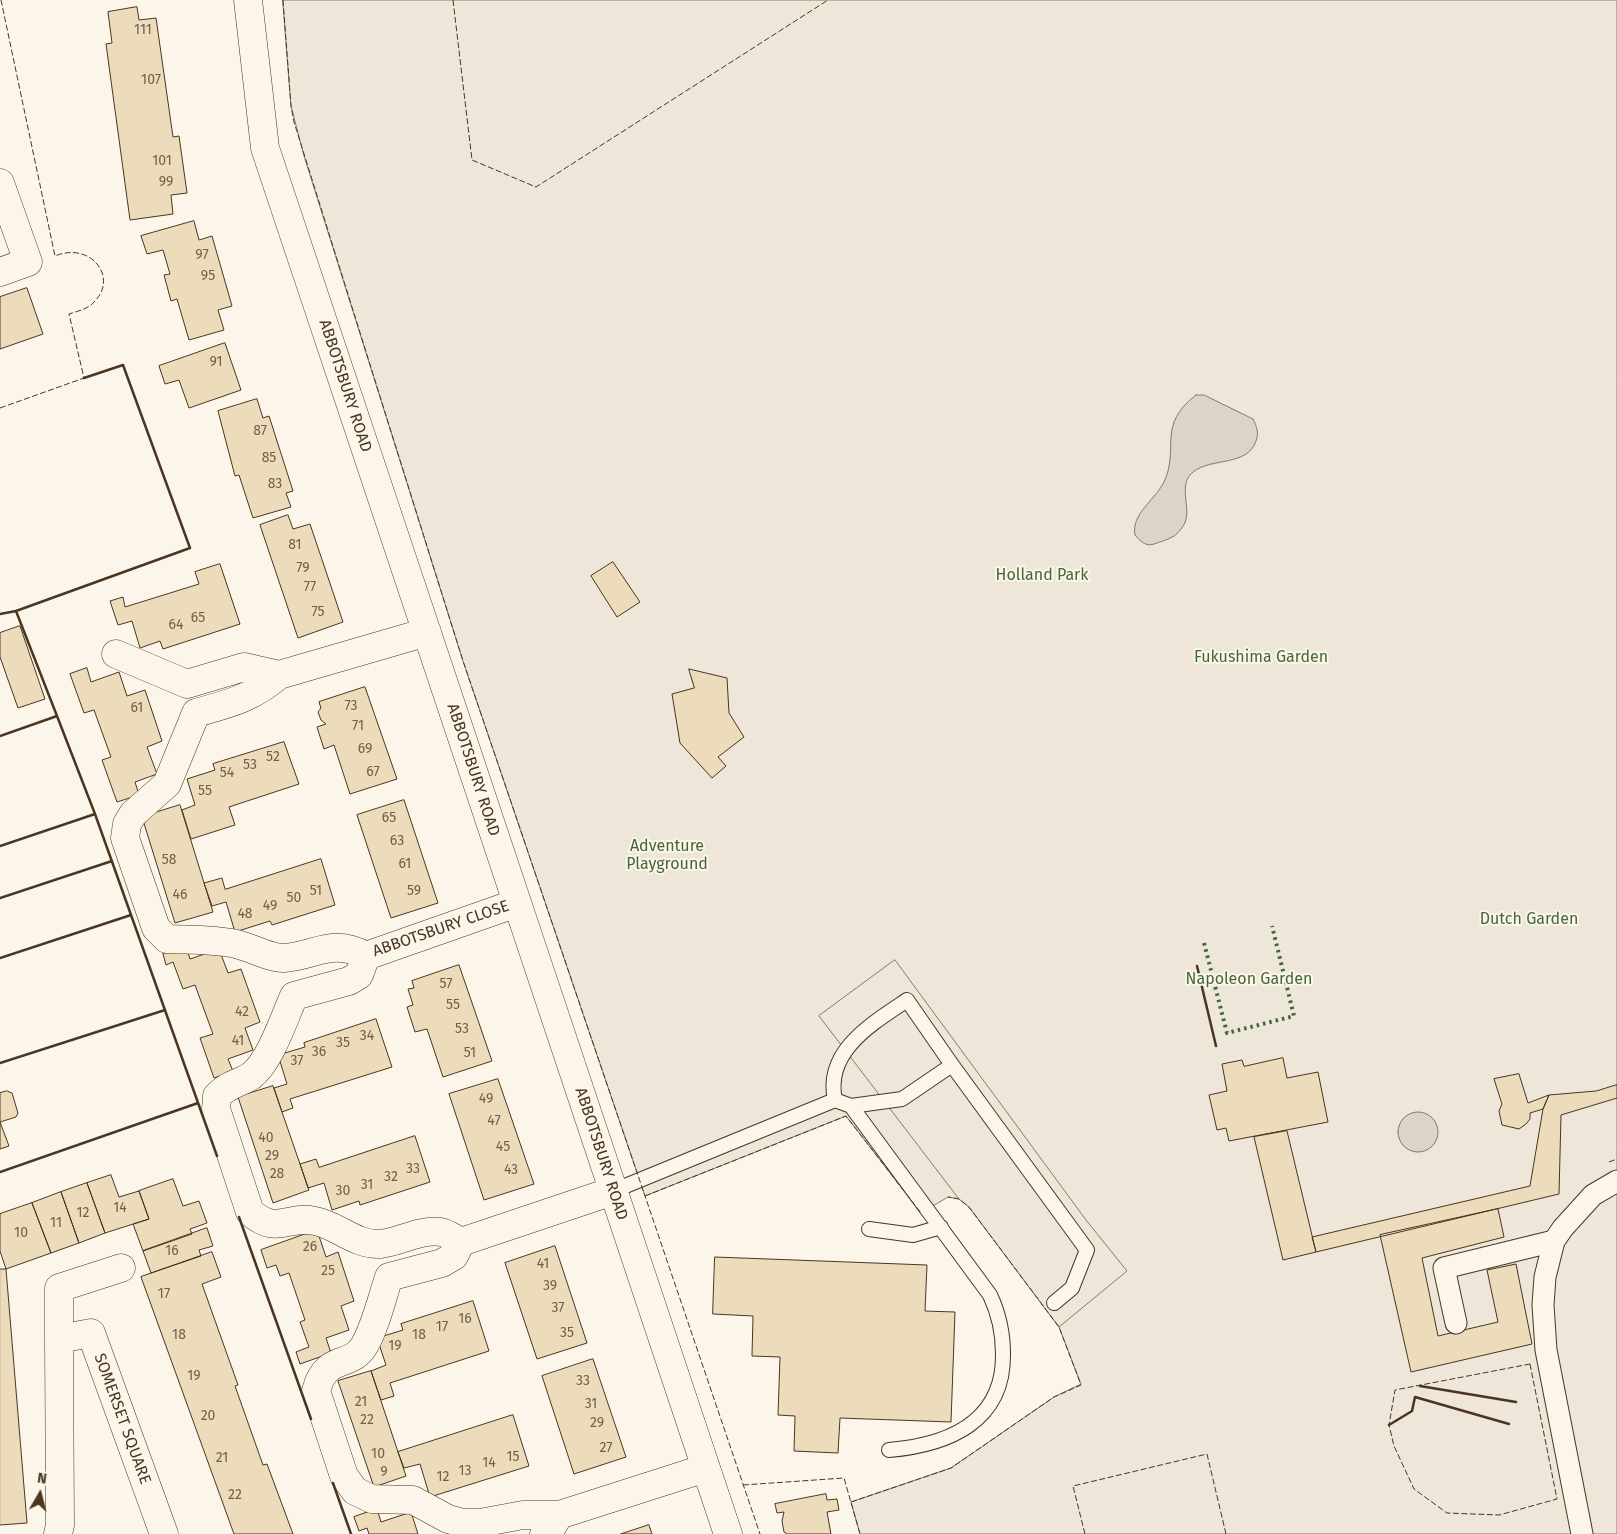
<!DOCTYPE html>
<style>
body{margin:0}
#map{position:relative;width:1617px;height:1534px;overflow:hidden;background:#fbf6e9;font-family:"Fira Sans",sans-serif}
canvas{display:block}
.north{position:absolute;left:15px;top:1469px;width:50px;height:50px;-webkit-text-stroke:4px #fbf6e9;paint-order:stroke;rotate:8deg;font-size:14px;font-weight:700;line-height:20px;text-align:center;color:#4a3520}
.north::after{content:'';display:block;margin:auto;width:18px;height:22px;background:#4a3520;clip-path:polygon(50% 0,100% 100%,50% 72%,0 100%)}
</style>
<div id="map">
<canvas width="1617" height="1534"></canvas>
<div class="north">N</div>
</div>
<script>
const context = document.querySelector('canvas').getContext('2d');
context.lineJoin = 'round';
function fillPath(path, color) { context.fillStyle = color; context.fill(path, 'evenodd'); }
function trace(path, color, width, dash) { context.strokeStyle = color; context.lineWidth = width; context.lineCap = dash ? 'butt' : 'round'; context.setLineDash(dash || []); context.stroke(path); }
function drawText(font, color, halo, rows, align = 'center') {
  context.font = font + ' "Fira Sans",sans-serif'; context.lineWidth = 4; context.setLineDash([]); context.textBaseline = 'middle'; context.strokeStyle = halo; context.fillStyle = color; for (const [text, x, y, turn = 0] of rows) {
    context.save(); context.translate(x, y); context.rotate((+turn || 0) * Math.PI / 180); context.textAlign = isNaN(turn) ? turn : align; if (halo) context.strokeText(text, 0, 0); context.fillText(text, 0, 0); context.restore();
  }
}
const green = new Path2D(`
 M283,0H1617V1534H860L851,1502L951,1468L1054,1397L1081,1384L1059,1327L969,1207L959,1199L948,1197L921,1213L846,1116L645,1196L463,661L304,156L291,106Z`);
const parking = new Path2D(`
 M895,960L1086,1220L1127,1271L1059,1327L969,1207L959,1199L819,1016Z`);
const water = new Path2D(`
 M1196,395H1204L1253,419C1257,427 1259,433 1256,441C1247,467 1212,457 1193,472C1175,487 1196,512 1181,529C1178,532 1176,536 1172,537C1167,540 1160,542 1154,544C1146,547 1140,541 1135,535C1131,514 1155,500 1164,482C1180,447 1156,426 1196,395Z
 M1398 1132a20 20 0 1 1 40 0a20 20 0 1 1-40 0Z`);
const building = new Path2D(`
 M137,7L139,20L156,18L173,137L179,136L187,193L171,195L173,214L130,220L106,44L112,43L108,12Z
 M194,221L199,240L212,236L232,306L218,310L224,330L189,340L177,299L171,301L164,275L170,274L163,250L147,254L141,236Z
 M27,288L43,334L0,349V297Z
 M225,343L241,390L189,408L179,380L165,384L159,366Z
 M257,399L263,418L269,416L293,491L286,493L291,507L253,518L239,475L235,476L218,411Z
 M288,515L293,529L310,524L343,622L298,638L260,525Z
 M613,562L640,602L617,617L591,576Z
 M220,564L240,624L163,649L160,641L140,648L132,621L118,625L110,601L123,597L125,607L199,584L195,572Z
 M20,626L45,699L18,708L0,657V633Z
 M87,668L91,682L119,672L127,696L145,690L162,741L147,747L157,774L135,782L139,795L117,802L102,760L111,757L94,710L84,713L70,674Z
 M689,669L727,678L729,713L744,737L718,757L726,766L712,778L680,743L672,694L694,688Z
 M365,687L397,779L350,794L334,745L324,749L317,727L326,724L321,720L318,712L321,708L319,702Z
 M284,742L299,784L229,807L235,825L191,839L182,810L195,805L187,779L215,770L213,764Z
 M404,800L438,903L391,918L357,815Z
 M180,805L213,912L175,923L142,817Z
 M321,859L335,905L272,925L270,921L235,932L226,902L212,906L204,883L222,878L225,889Z
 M186,946L190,959L219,949L228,973L241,969L260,1022L245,1028L253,1050L228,1059L233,1071L214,1078L200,1038L213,1034L195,985L183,989L173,962L166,965L163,954Z
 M459,965L492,1061L443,1077L427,1029L415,1032L407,1007L413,1005L408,989L414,988L412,981Z
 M376,1019L392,1067L290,1099L293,1108L282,1112L274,1088L287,1084L278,1055L305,1047L304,1043Z
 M1283,1058L1287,1078L1318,1072L1328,1122L1229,1141L1226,1128L1217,1130L1209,1095L1227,1091L1222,1064L1242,1060L1244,1066Z
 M1519,1074L1528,1103L1549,1095L1543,1109L1530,1113V1119L1526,1124L1519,1129L1502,1125L1499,1111L1502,1104L1494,1079Z
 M498,1079L534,1184L484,1200L449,1094Z
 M1617,1085V1098L1561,1115L1559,1194L1316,1252L1312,1237L1530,1186L1543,1109L1549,1095L1596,1091Z
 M273,1086L309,1190L273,1203L238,1097Z
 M7,1091L12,1093L18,1113L16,1117L0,1122L9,1146L0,1149V1093Z
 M1287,1131L1316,1252L1283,1260L1254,1137Z
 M415,1136L430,1182L360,1205L359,1201L332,1210L324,1183L308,1188L300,1164L316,1159L319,1167Z
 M111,1175L119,1197L139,1191L149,1219L105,1233L87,1183Z
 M173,1179L183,1206L199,1201L207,1223L190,1229L192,1234L143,1251L133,1224L149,1219L139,1191Z
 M87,1183L105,1233L79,1243L61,1192Z
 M61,1192L79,1243L51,1253L32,1203Z
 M32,1203L51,1253L6,1269L0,1251V1214Z
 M1498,1209L1504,1237L1422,1258L1438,1336L1498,1322L1487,1270L1516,1264L1532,1344L1411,1372L1380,1235Z
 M207,1228L213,1246L199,1250L201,1256L151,1273L143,1251Z
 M317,1230L326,1257L338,1252L354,1301L341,1306L349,1330L326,1338L331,1353L300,1364L296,1352L309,1347L300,1322L305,1320L289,1273L280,1276L276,1265L267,1268L261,1250Z
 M555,1246L587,1343L537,1359L505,1263Z
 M212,1252L221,1277L202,1284L238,1385L235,1386L263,1465L267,1464L293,1534H234L141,1277Z
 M715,1257L927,1265L925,1311L955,1312L951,1422L840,1418L838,1453L794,1451L795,1416L778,1415L780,1357L752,1356L753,1316L713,1314Z
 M0,1269H6L27,1523L0,1525Z
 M473,1301L489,1351L390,1383L394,1396L381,1400L371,1371L386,1365L377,1338L403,1330L401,1324Z
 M593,1359L626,1457L574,1474L542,1376Z
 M371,1371L406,1476L374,1487L338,1381Z
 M513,1415L529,1466L430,1497L420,1464L404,1468L398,1452Z
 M826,1494L827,1500L837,1499L839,1510L827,1512L831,1534H787L784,1532L782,1521L784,1512L777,1513L775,1504Z
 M377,1509L381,1522L411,1512L418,1534H369L367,1528L359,1531L354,1517Z
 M649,1525L652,1534H621Z`);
const service = new Path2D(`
 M907,1000L952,1065L902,1099L851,1106L835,1100C824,1051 873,1023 907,1000Z
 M952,1065L1087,1250L1072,1288L1054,1303
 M851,1106L990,1295C999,1314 1003,1333 1003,1354C1004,1422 948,1445 889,1450
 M613,1191L835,1100
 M869,1229L913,1235L941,1227`);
const pedestrian = new Path2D(`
 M1456,1323L1444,1268L1554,1241
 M1582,1534L1546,1350L1543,1305L1545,1277L1554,1241L1563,1228L1593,1195L1617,1181`);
const minor = new Path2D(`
 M248,0L265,148L728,1534
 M0,183L28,262L0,272
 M116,654L187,684L244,667L279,675C251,699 230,703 196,713L167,784L133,814L127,824L125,838L156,928L167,939C190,940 213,939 236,944C250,947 272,959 284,958C317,955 333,938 366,956L359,975L349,981L294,996C284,1018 270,1062 251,1076C238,1084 230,1083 217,1096L216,1109L250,1212C278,1236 286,1215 315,1221C337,1225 355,1245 380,1244C400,1242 420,1229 441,1232C447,1233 455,1239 461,1242L454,1256L442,1263L389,1277C382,1298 375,1328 364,1346C350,1369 326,1353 316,1391L344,1476L355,1491L372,1499L413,1500L448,1519L463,1523H480L523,1515H559L550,1530L544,1534
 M279,675L427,632
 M366,956L517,903
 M461,1242L613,1191
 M59,1339V1288L121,1268
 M559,1515L706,1468
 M58,1534L60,1525L59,1339L91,1333L164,1534`);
const hedge = new Path2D(`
 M1204,943L1227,1033L1294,1016L1272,926`);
const fence = new Path2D(`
 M283,0L291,106L294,122L463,661L760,1534
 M453,0L472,160L536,187L828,0
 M0,408L84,378L69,314C78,311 88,309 94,302C119,278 91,241 55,256L1,0
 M1609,1162L1617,1159
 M645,1196L846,1116L921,1213
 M1530,1364L1557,1499L1499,1515L1447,1513L1414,1489L1394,1446L1389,1425L1395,1390Z
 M743,1485L844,1478L860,1534
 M851,1502L951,1468L1054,1397L1081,1385L1059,1327L969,1207L959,1199L948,1197
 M1085,1534L1073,1486L1207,1454L1226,1534`);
const wall = new Path2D(`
 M0,614L16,611L190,548L123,365L84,378
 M0,736L57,716L16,611
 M95,814L217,1156
 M0,846L95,814L57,716
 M0,898L112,861
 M0,958L131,915
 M1197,966L1216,1046
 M0,1063L165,1010
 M0,1172L198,1103
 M239,1217L311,1419
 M1420,1386L1516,1402
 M1389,1425L1412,1411L1415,1397L1509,1424
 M333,1483L351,1534`);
const numberNames = [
 ["111",143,30],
 ["107",151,80],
 ["101",162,161],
 ["99",166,182],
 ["97",202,255],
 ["95",208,276],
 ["91",216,362],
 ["87",260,431],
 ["85",269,458],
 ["83",275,484],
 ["81",295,545],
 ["79",303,568],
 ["77",310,587],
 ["75",318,612],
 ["65",198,618],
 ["64",176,625],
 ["73",351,706],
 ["61",137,708],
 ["71",358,726],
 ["69",365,749],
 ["52",273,757],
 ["53",250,765],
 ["67",373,772],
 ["54",227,773],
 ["55",205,791],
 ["65",389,818],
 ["63",397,841],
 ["58",169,860],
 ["61",405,864],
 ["51",316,891],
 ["59",414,891],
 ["46",180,895],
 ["50",294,898],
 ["49",270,906],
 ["48",245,914],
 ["57",446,984],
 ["55",453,1005],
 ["42",242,1012],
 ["53",462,1029],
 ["34",367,1036],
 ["41",238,1041],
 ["35",343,1043],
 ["36",319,1052],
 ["51",470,1053],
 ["37",297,1061],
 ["49",486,1099],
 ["47",494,1121],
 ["40",266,1138],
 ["45",503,1147],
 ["29",272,1156],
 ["33",413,1169],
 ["43",511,1170],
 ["28",277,1174],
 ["32",391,1177],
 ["31",367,1185],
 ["30",343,1191],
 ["14",120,1208],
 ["12",83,1213],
 ["11",56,1223],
 ["10",21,1233],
 ["26",310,1247],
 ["16",172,1251],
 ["41",543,1264],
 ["25",328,1271],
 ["39",550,1286],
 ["17",164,1294],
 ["37",558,1308],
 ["16",465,1319],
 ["17",442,1327],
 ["35",567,1333],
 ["18",179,1335],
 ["18",419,1335],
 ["19",395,1346],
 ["19",194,1376],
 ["33",583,1381],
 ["21",361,1402],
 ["31",591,1404],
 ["20",208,1416],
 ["22",367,1420],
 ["29",597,1423],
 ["27",606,1448],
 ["10",378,1454],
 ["15",513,1457],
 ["21",222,1458],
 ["14",489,1463],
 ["13",465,1471],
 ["9",384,1472],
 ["12",443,1477],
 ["22",235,1495]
];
const streetNames = [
 ["ABBOTSBURY ROAD",345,386,72],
 ["ABBOTSBURY ROAD",473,770,72],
 ["ABBOTSBURY CLOSE",441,929,-19],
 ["ABBOTSBURY ROAD",601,1154,72],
 ["SOMERSET SQUARE",122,1419,70]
];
const parkNames = [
 ["Holland Park",1042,576],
 ["Fukushima Garden",1261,658],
 ["Adventure",667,847],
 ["Playground",667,865],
 ["Dutch Garden",1529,920],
 ["Napoleon Garden",1249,980]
];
fillPath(green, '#ede6d9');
trace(green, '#887966', 1);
fillPath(parking, '#ede7d9');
trace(parking, '#887966', 1);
fillPath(water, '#dcd4c6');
trace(water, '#887966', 1);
fillPath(building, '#ecdcbc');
trace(building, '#4a3520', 1);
trace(service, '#4a3520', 16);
trace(pedestrian, '#4a3520', 23);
trace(minor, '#4a3520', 29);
trace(service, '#fbf6e9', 14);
trace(pedestrian, '#fbf6e9', 21);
trace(minor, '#fbf6e9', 28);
trace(hedge, '#436837', 4, [2.5, 4]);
trace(fence, '#4a3520', 1, [6, 2.5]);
trace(wall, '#4a3520', 2.5);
drawText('14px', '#725f47', null, numberNames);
drawText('16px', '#4a3520', '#fbf6e9', streetNames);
drawText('16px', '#436837', '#fbf6e9', parkNames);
</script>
